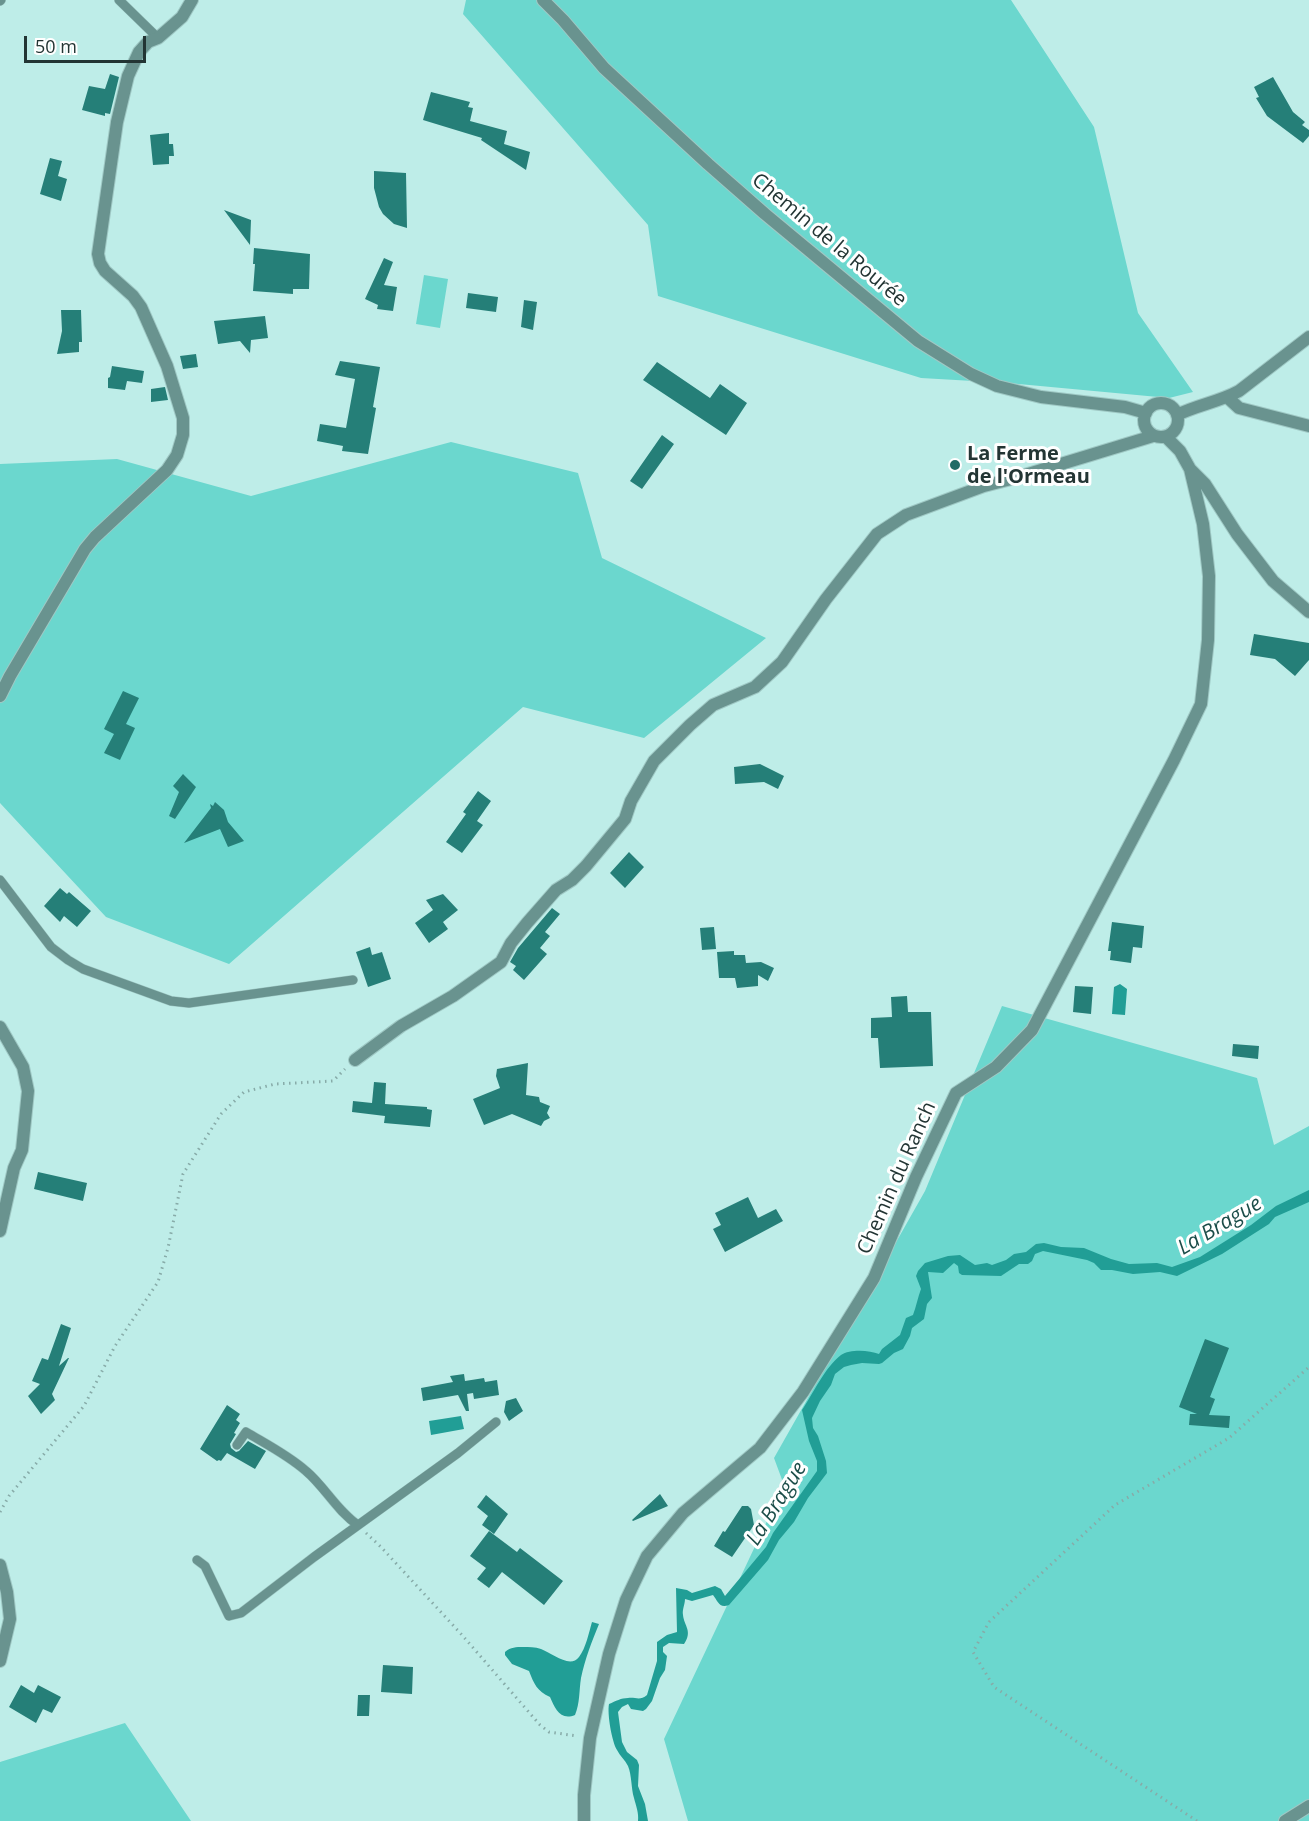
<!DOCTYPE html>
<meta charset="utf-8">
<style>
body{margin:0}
#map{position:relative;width:1309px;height:1821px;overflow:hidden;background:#beede8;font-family:"Open Sans",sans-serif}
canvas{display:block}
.scale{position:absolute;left:24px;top:36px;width:122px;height:27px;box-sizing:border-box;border:3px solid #233534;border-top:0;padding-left:8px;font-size:18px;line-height:21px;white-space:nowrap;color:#233534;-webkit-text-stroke:4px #fff;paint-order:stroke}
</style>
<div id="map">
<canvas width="1309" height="1821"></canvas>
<div class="scale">50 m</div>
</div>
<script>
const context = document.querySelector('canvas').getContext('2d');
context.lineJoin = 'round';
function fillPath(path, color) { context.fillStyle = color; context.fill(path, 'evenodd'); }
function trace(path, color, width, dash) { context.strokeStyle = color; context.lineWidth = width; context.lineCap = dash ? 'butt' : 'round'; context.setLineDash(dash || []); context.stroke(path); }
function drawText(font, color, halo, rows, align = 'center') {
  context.font = font + ' "Open Sans",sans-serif'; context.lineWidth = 6; context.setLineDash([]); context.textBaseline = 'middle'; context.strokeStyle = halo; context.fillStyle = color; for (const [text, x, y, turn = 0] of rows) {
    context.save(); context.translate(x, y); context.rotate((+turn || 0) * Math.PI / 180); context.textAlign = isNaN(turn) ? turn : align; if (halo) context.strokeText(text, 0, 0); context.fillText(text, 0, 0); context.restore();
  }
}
const green = new Path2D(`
 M466,0H1011L1094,127L1138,313L1193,392L1169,398L1008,383L921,378L658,296L648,225L463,14Z
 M424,275L448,279L440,328L416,324Z
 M451,442L578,473L602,558L766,638L644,738L523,707L229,964L106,917L0,803V464L117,459L251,496Z
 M1002,1006L1257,1078L1274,1145L1309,1126V1821H688L664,1739L784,1485L774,1458L925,1191Z
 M125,1723L191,1821H0V1762Z`);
const water = new Path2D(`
 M1120,984L1127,989L1125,1015L1112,1014L1114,987Z
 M1309,1190V1202L1275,1217L1269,1224L1222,1254L1177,1276L1160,1272L1133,1274L1112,1270H1101L1094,1263L1087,1260L1043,1251L1035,1254L1032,1261L1028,1264H1019L1001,1276L962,1275L959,1273L958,1266L954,1263L943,1273L928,1272L932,1298L927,1304L924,1319L912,1328L910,1336L903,1349L894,1353L882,1363L879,1364L862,1363L851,1365L844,1367L835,1374L831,1385L820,1401L812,1418L813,1428L818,1436L826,1461L827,1473L808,1498L794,1522L779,1540L768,1560L729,1605C719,1609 718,1601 713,1595L692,1601L685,1599C685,1604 682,1610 683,1615C684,1626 693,1631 684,1644L669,1643L663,1647V1652L667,1656L665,1670L660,1678L652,1701L646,1709L643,1711L631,1709L628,1704L622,1707L618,1712L622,1742L627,1752L637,1760L639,1765L638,1786L645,1804L648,1821H638C639,1813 636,1806 634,1798C631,1788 632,1776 628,1766C625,1760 620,1756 617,1750C612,1742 607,1714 609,1704C616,1701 621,1698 628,1698C636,1697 640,1701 647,1695L657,1661V1642L667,1635L677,1632L676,1588L687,1590L692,1593L715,1586L721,1589L725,1596L766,1547L773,1533L817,1471V1461L809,1441L802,1410C813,1394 825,1367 841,1355C850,1349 869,1350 879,1354L882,1349L900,1335L906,1318L913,1315C916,1307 918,1297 921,1289L916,1276L918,1271L925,1263L948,1256L960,1255L975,1265L987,1263L992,1265L1006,1260L1014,1254L1026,1252L1036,1244L1044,1243L1061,1247L1084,1248L1111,1259L1129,1264L1157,1263L1172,1267L1200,1257L1251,1225L1276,1206Z
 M461,1416L464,1429L431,1435L429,1421Z
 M592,1622L599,1624C592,1641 585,1659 581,1678C579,1691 580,1703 575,1715C560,1721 555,1708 550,1697C537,1691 534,1684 529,1671L512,1664L505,1655V1652C511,1647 516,1647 523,1647C529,1647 535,1647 541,1649C552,1653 570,1669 579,1657C586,1648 589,1632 592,1622Z`);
const building = new Path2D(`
 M110,74L119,77L110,114L105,113V116L82,110L89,86L105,89Z
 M1273,77L1293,112L1305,122L1302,125L1309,130V136L1303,143L1267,116L1256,98L1259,97L1254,87Z
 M431,92L470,102L468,107L473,108L470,121L507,131L504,144L530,152L526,170L481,140L482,138L423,120Z
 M169,133V144H173L174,156H169V164L153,165L150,135Z
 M50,158L62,161L58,176L67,179L61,201L40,194Z
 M374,171L406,173L407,228L394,224L383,214L379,207L374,188Z
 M224,210L251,220L250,245Z
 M254,248L310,254L309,289H293V294L253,291L255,264H253Z
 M384,258L393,262L384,285L397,287L393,311L377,309L378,305L365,299Z
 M468,293L498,297L496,312L466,308Z
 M524,300L537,302L533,330L521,327Z
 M61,310H81L82,342H79V352L57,354L62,331Z
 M265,316L268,338L251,340L250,353L240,341L218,344L214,321Z
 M196,354L198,367L183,369L180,356Z
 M340,361L380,367L373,407L376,408L368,454L342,451L343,446L317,441L320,424L346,428L355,379L335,375Z
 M657,362L710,398L720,384L747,403L726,435L643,380Z
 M112,366L144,371L142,383L127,381L125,390L108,388V378L110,377Z
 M165,387L168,400L151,402V389Z
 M662,435L674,444L642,489L630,481Z
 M1254,634L1309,643V660L1295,676L1275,659L1250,655Z
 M123,691L139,698L126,724L135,728L120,760L104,753L114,734L104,729Z
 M760,764L784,776L778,789L764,782L735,784L734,767Z
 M183,774L196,787L175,819L169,816L179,792L173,786Z
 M478,791L491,801L477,821L483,825L462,853L446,842L466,814L463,812Z
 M215,802L224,810L228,822L244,841L228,847L220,829L184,843L211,808L210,804L213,806Z
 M629,852L644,867L625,888L610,873Z
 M60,888L67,894L69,892L91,911L77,927L64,916L60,922L44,906Z
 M443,894L458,910L443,922L448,929L429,943L415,923L433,910L426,900Z
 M552,908L560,914L545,932L550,936L540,948L547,954L524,980L513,970L516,966L510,962L518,948Z
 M1112,922L1144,926L1142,948L1133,947L1131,963L1110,960L1111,951H1108Z
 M714,927L716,949L702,950L700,928Z
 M370,947L372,955L382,952L391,979L368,987L356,952Z
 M734,951V955H745L746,963L761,962L774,968L768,981L758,975V986L737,988L735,978H719L717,952Z
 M1075,986L1093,987L1091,1014L1073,1012Z
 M907,996L908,1012H931L933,1066L880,1068L878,1038H871V1018L892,1017L891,997Z
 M1233,1044L1259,1046L1258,1059L1232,1056Z
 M528,1063L526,1095L539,1097L540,1102L550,1106L547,1113L550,1118L544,1121L541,1126L512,1114L484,1125L473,1099L500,1088L496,1076L497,1069Z
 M374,1082L386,1083L385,1104L427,1107V1109L432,1110L430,1127L384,1123L385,1116L352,1112L353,1101L372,1103Z
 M38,1172L87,1183L83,1201L34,1189Z
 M748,1197L758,1218L776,1209L783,1221L725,1252L713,1229L721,1225L715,1213Z
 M61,1324L71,1328L59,1366L68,1358H69L52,1394L55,1400L41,1414L28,1396L40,1384L32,1381L42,1358L48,1360Z
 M1205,1339L1229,1348L1210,1397L1215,1399L1209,1415L1230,1416L1229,1428L1189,1425L1190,1414H1197L1179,1407Z
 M464,1374L465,1381L484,1378L485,1382L497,1380L499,1395L474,1399L473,1393L467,1394L469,1411H466L458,1395L423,1401L421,1388L453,1382L450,1376Z
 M516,1398L523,1411L509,1421L504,1412L506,1401Z
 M227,1405L240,1414L236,1420L240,1423L234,1433L236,1434L230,1444L231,1448L236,1452L239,1451L248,1441L266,1451L255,1469L227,1453L221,1461L219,1460L217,1461L200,1449Z
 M660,1494L668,1506L633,1521L632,1520Z
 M486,1495L508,1514L494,1534L482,1525L488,1516L477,1507Z
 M742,1506H748L751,1509L754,1525L732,1557L714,1546L723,1531L725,1532Z
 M489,1531L517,1552L520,1548L563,1581L544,1605L502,1572L489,1588L477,1579L486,1568L470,1556Z
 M383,1665L413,1667L412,1694L381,1692Z
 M21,1685L34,1693L38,1685L61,1697L52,1713L43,1709L36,1723L9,1707Z
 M358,1695H370L369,1716H357Z`);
const path = new Path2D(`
 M0,1512L9,1496L84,1406L115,1346L158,1282L168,1248L183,1174L221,1114L244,1092L275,1084L333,1081L345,1069
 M366,1533L381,1547L462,1635L540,1725L549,1732L577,1736
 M1197,1821L994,1687L973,1652L989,1622L1115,1505L1229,1438L1309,1367`);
const service = new Path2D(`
 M119,0L158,38
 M0,1L1,0
 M0,880L51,947L68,960L83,969L171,1001L189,1003L353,980
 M237,1445L246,1432C266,1444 288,1455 306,1471C325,1487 337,1511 358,1525
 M197,1560L205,1566L229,1616L241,1613L314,1557L458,1453L496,1422`);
const minor = new Path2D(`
 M543,0L563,20L604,68L708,164L765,214L918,341L971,374L997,386L1041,397L1125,407L1146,413
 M1227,397L1239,408L1309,426
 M1144 420a17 17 0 1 1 34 0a17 17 0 1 1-34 0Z
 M1177,415C1197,405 1219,402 1239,391L1309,337
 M1191,470L1205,484L1237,534L1273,581L1309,612
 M0,696L10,676L85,549L95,537L167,470L177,455L183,435V418L167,366L141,307L133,296L105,271L100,263L98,254L117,122L128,76L139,52L148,42L158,38L182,17L192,0
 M0,1027L23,1067L28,1091L22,1150L14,1168L0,1231
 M355,1060L401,1026L453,996L501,962L511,943L527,923L556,890L572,880L586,866L625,819L631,801L654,761L690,725L713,705L755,687L782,662L826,599L877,534L906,515L984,486L1015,478L1153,436
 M0,1565L7,1592L10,1619L0,1661
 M584,1821V1795L590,1738L609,1654L626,1600L647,1556L683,1513L760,1448L803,1392L874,1278L916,1177L956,1093L996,1067L1032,1030L1174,760L1201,704L1208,640L1209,576L1203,524L1190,469L1180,451L1166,437`);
const tertiary = new Path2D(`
 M1285,1821L1309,1806`);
const markers = [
 [955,465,6,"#216b66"]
];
const streetNames = [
 ["Chemin de la Rourée",829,240,40],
 ["Chemin du Ranch",897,1178,-66]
];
const poiNames = [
 ["La Ferme",967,454],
 ["de l'Ormeau",967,477]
];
const waterNames = [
 ["La Brague",1220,1226,-31],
 ["La Brague",777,1504,-58]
];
fillPath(green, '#6bd7ce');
fillPath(water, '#219e96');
fillPath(building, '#257f78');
trace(service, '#9fc8c4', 10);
trace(minor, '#9fc8c4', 14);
trace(tertiary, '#9fc8c4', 14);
trace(path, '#87aba8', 3, [1.5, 4.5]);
trace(service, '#69938f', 9);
trace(minor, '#69938f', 12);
trace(tertiary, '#69938f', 12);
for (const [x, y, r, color] of markers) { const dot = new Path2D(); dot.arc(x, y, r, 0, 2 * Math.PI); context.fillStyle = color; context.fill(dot); trace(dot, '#fff', 2); }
drawText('20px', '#233534', '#fff', streetNames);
drawText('bold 20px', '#233534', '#fff', poiNames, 'left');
drawText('italic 21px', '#1b4d49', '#fff', waterNames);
</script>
